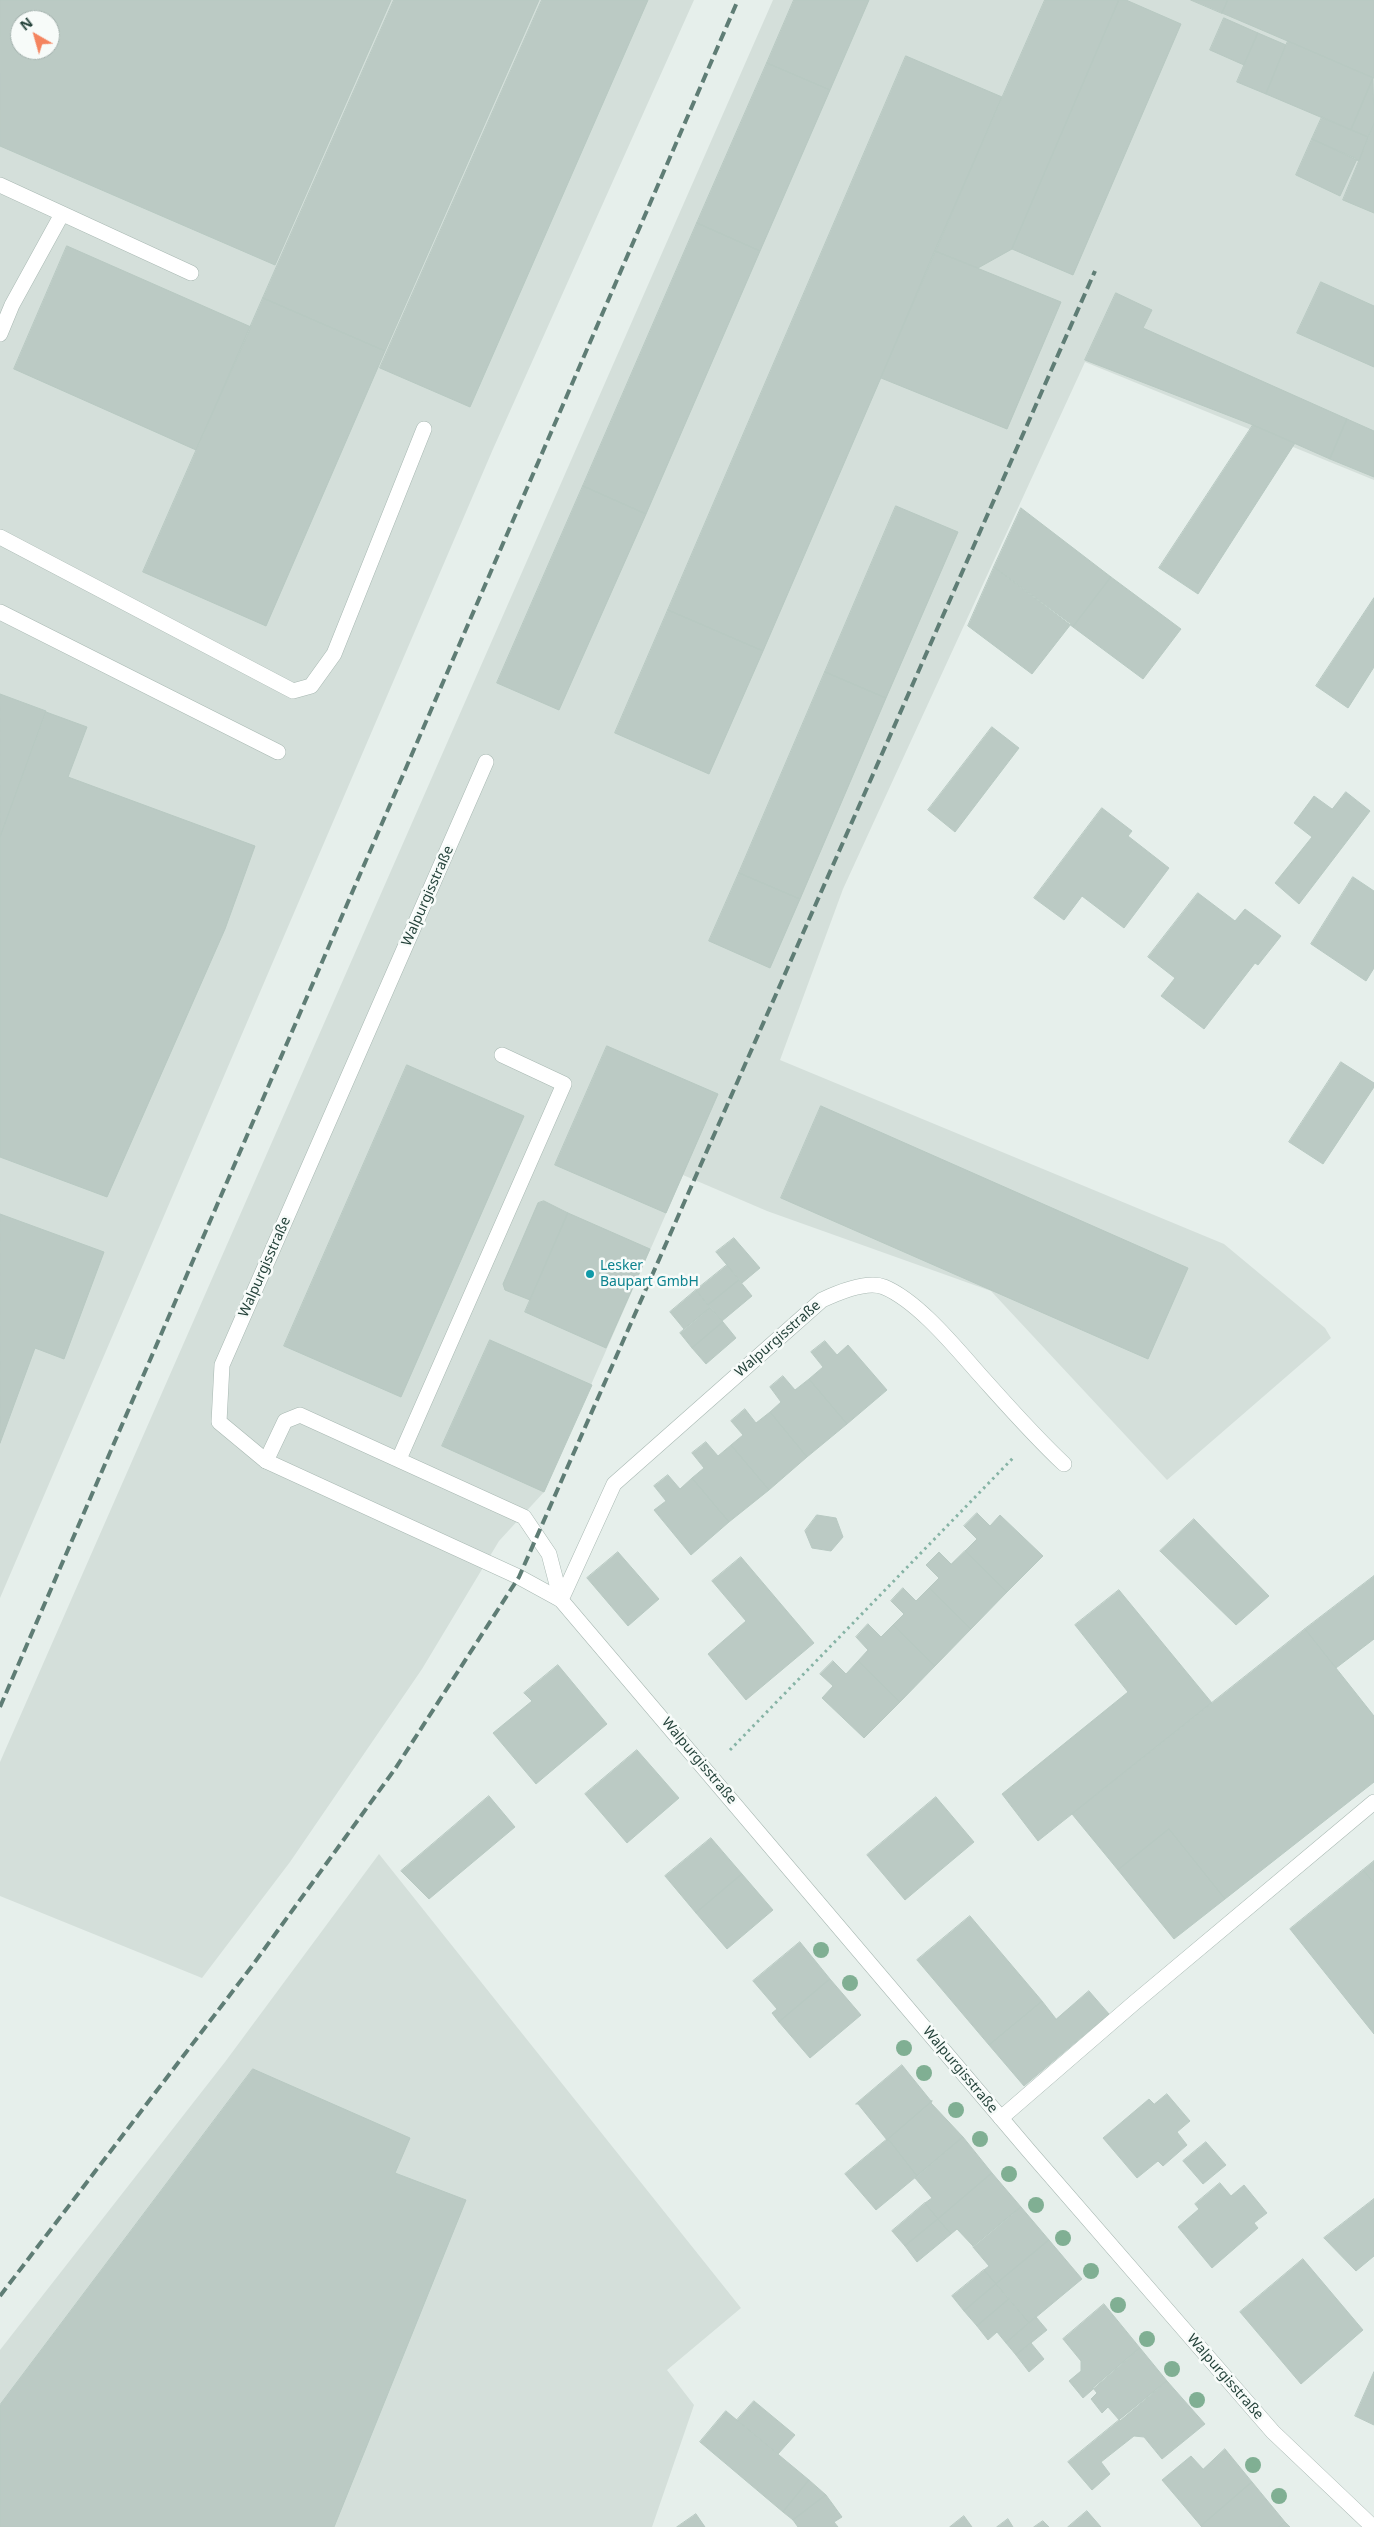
<!DOCTYPE html>
<meta charset="utf-8">
<style>
body{margin:0}
#map{position:relative;width:1374px;height:2527px;overflow:hidden;background:#e6efeb;font-family:"Noto Sans",sans-serif}
canvas{display:block}
.north{position:absolute;left:10px;top:10px;width:50px;height:50px;box-sizing:border-box;background:#f7fbf9;border:1px solid #a3b1ad;border-radius:50%;rotate:322deg;font-size:14px;font-weight:700;line-height:20px;text-align:center;color:#24423a}
.north::after{content:'';display:block;margin:auto;width:18px;height:22px;background:#f4845f;clip-path:polygon(50% 0,100% 100%,50% 72%,0 100%)}
</style>
<div id="map">
<canvas width="1374" height="2527"></canvas>
<div class="north">N</div>
</div>
<script>
const context = document.querySelector('canvas').getContext('2d');
context.lineJoin = 'round';
function fillPath(path, color) { context.fillStyle = color; context.fill(path, 'evenodd'); }
function trace(path, color, width, dash) { context.strokeStyle = color; context.lineWidth = width; context.lineCap = dash ? 'butt' : 'round'; context.setLineDash(dash || []); context.stroke(path); }
function drawText(font, color, halo, rows, align = 'center') {
  context.font = font + ' "Noto Sans",sans-serif'; context.lineWidth = 5; context.setLineDash([]); context.textBaseline = 'middle'; context.strokeStyle = halo; context.fillStyle = color; for (const [text, x, y, turn = 0] of rows) {
    context.save(); context.translate(x, y); context.rotate((+turn || 0) * Math.PI / 180); context.textAlign = isNaN(turn) ? turn : align; if (halo) context.strokeText(text, 0, 0); context.fillText(text, 0, 0); context.restore();
  }
}
const built = new Path2D(`
 M0,0H694L493,449L0,1598ZM20,20H50V50H20Z
 M773,0H1374V480L1085,362L843,889L780,1060L1224,1244L1325,1328L1331,1338L1167,1480L991,1291L767,1211L683,1175L544,1492L499,1541L422,1669L290,1862L202,1978L0,1896V1762Z
 M379,1854L741,2308L667,2370L694,2405L652,2527H0V2350L225,2062Z`);
const building = new Path2D(`
 M0,0H391L275,265L0,146ZM20,20H50V50H20Z
 M394,0H539L385,351L263,298Z
 M542,0H648L470,407L380,368Z
 M794,0H869L830,90L767,63Z
 M1045,0H1119L1012,249L978,268L935,251Z
 M1119,0H1126L1181,24L1073,275L1012,249Z
 M1191,0H1228L1222,13Z
 M1228,0H1374V78L1222,13Z
 M1224,18L1258,33L1244,65L1210,50Z
 M1258,33L1286,45L1266,94L1237,82Z
 M1288,41L1373,78L1351,130L1266,94Z
 M906,56L1002,97L763,651L668,610Z
 M767,63L830,90L760,251L697,223Z
 M1373,78L1374,124L1368,137L1351,130Z
 M1322,117L1368,137L1359,161L1312,139Z
 M1374,124V213L1343,200Z
 M1312,139L1357,159L1340,196L1296,175Z
 M697,223L760,251L646,514L583,486Z
 M67,246L251,327L196,450L14,369Z
 M935,251L1061,302L1007,429L881,378Z
 M1321,282L1374,306V367L1297,333Z
 M1116,293L1152,310L1143,328L1347,419L1330,459L1253,425L1085,360Z
 M263,298L385,351L266,626L143,572Z
 M1347,419L1374,431V477L1330,459Z
 M1253,425L1295,443L1198,594L1159,568Z
 M583,486L646,514L559,710L497,683Z
 M896,506L958,532L886,698L825,672Z
 M1021,508L1111,577L1073,627L994,567Z
 M994,567L1071,624L1032,674L968,626Z
 M1111,577L1181,629L1143,679L1073,627Z
 M1374,598V667L1348,708L1316,686Z
 M668,610L763,651L709,774L615,733Z
 M825,672L886,698L800,899L739,873Z
 M0,694L46,711L0,837Z
 M46,712L87,727L68,777L255,846L225,929L107,1197L0,1157V837Z
 M992,727L1019,748L955,832L928,810Z
 M1346,792L1370,811L1299,904L1275,883L1312,837L1294,823L1314,796L1332,809Z
 M1102,808L1132,831L1128,836L1169,868L1124,928L1082,896L1064,920L1034,898Z
 M739,873L800,899L770,968L709,941Z
 M1353,877L1374,891V968L1366,981L1311,944Z
 M1198,893L1235,921L1245,909L1281,936L1258,965L1255,963L1204,1029L1161,996L1175,978L1148,957Z
 M607,1046L718,1094L666,1213L555,1165Z
 M1341,1062L1374,1083V1087L1323,1164L1289,1142Z
 M407,1065L524,1116L401,1397L284,1346Z
 M821,1106L1188,1268L1148,1359L781,1198Z
 M544,1201L568,1213L530,1300L505,1290L503,1284L538,1203Z
 M568,1213L650,1249L606,1348L525,1312Z
 M0,1214L104,1252L64,1359L35,1348L0,1443Z
 M734,1238L760,1268L742,1283L716,1252Z
 M727,1265L739,1280L708,1305L696,1290Z
 M739,1280L752,1296L722,1321L708,1305Z
 M696,1290L710,1308L684,1329L670,1312Z
 M710,1308L723,1322L692,1348L680,1333Z
 M723,1322L736,1338L706,1364L692,1348Z
 M490,1340L592,1385L544,1492L442,1446Z
 M825,1341L837,1355L848,1345L887,1390L847,1424L809,1379L823,1367L811,1352Z
 M783,1376L795,1390L809,1379L847,1424L807,1457L770,1412L781,1402L770,1387Z
 M745,1409L756,1423L770,1412L807,1457L769,1490L731,1445L743,1435L731,1421Z
 M706,1442L718,1456L731,1445L769,1490L729,1522L692,1478L704,1468L692,1453Z
 M668,1475L680,1489L692,1478L729,1522L691,1555L654,1510L666,1501L654,1486Z
 M977,1513L990,1526L1000,1515L1043,1556L1007,1592L965,1551L977,1539L964,1526Z
 M817,1515L836,1518L843,1537L831,1551L812,1548L805,1531Z
 M1194,1519L1269,1596L1236,1625L1160,1551Z
 M965,1551L1007,1592L971,1629L929,1588L939,1578L926,1565L939,1552L951,1564Z
 M618,1552L659,1599L628,1626L587,1578Z
 M741,1557L814,1643L746,1700L708,1654L746,1621L712,1581Z
 M1374,1576V1639L1336,1668L1305,1629Z
 M903,1588L916,1601L929,1588L971,1629L935,1666L893,1625L904,1614L891,1601Z
 M1119,1590L1212,1703L1038,1841L1002,1794L1128,1692L1075,1625Z
 M868,1624L881,1637L893,1625L935,1666L900,1702L858,1661L868,1650L856,1637Z
 M1305,1629L1374,1716V1782L1225,1899L1169,1829L1118,1870L1072,1814Z
 M833,1661L846,1674L858,1661L900,1702L864,1738L822,1698L833,1686L820,1674Z
 M558,1665L607,1724L536,1784L493,1733L532,1701L524,1693Z
 M637,1750L679,1798L627,1843L585,1794Z
 M489,1796L515,1827L429,1899L401,1871Z
 M936,1797L974,1842L905,1900L867,1855Z
 M1169,1829L1225,1899L1174,1939L1118,1870Z
 M711,1838L742,1874L696,1913L665,1876Z
 M1374,1861V1883L1363,1870Z
 M1363,1870L1374,1883V2034L1290,1929Z
 M742,1874L773,1910L727,1949L696,1913Z
 M970,1916L1042,2001L989,2045L917,1960Z
 M800,1942L830,1979L779,2022L772,2013L777,2009L753,1981Z
 M830,1979L861,2015L810,2058L779,2022Z
 M1089,1991L1109,2014L1024,2086L989,2045L1042,2001L1056,2019Z
 M902,2065L931,2101H932L887,2140L858,2104H856Z
 M253,2069L410,2138L395,2173L466,2200L334,2527H0V2405Z
 M1167,2094L1190,2121L1177,2132L1187,2145L1163,2166L1158,2161L1137,2178L1103,2138L1149,2099L1154,2104Z
 M932,2101L931,2103L963,2137L917,2176L889,2140H887Z
 M963,2137L992,2173L938,2219L925,2203L932,2198L915,2178Z
 M886,2140H889L917,2176L876,2210L845,2174Z
 M1206,2142L1226,2165L1203,2184L1183,2161Z
 M992,2173L1021,2207L973,2246L957,2229L951,2234L938,2219Z
 M1220,2183L1231,2196L1244,2185L1267,2213L1254,2223L1258,2228L1212,2268L1178,2227L1199,2209L1195,2204Z
 M1374,2199V2256L1356,2271L1324,2238Z
 M925,2203L938,2219L905,2246L892,2231Z
 M1021,2207L1049,2240L996,2284L984,2270L989,2266L973,2247Z
 M938,2219L951,2234L917,2262L905,2246Z
 M1049,2240L1082,2279L1029,2323L996,2284Z
 M1303,2259L1363,2330L1301,2384L1240,2312Z
 M984,2270L996,2284L964,2311L952,2296Z
 M996,2284L1009,2299L977,2326L964,2311Z
 M1009,2299L1029,2323L1006,2343L997,2332L988,2340L977,2326Z
 M1104,2304L1140,2348L1083,2398L1069,2381L1081,2371V2361L1063,2339Z
 M1036,2317L1047,2330L1016,2355L1006,2343Z
 M1031,2343L1044,2359L1029,2372L1016,2355Z
 M1140,2348L1167,2381L1120,2421L1108,2407L1102,2413L1091,2399L1097,2393L1093,2388Z
 M1374,2372V2425L1355,2416Z
 M1167,2381L1205,2424L1162,2459L1144,2437L1134,2436L1101,2462L1110,2474L1092,2490L1068,2462Z
 M754,2401L795,2435L778,2454L737,2420Z
 M726,2411L809,2480L783,2512L700,2442Z
 M1225,2449L1252,2482L1201,2526L1162,2480L1191,2456L1203,2469Z
 M809,2480L826,2495L793,2520L783,2512Z
 M1252,2482L1285,2522L1279,2527H1202L1201,2526Z
 M826,2495L842,2517L834,2522L838,2527H798L793,2520Z
 M1087,2511L1101,2527H1068Z
 M696,2514L705,2527H677Z
 M964,2516L972,2527H950Z
 M1008,2519L1013,2527H997Z
 M1043,2521L1049,2527H1034Z
 M1285,2522L1290,2527H1279Z`);
const path = new Path2D(`
 M730,1750L1013,1458`);
const lane = new Path2D(`
 M0,185L191,273
 M0,334L12,305L62,214
 M0,537L293,691L311,686L334,654L424,429
 M0,612L278,752
 M399,1459L564,1084L502,1055
 M266,1461L285,1421L300,1415L524,1517L549,1554L561,1600
 M1001,2118L1134,2003L1374,1802`);
const street = new Path2D(`
 M486,762L222,1365L219,1422L266,1461L519,1577L561,1600L1029,2151L1273,2432L1373,2527
 M561,1600L614,1484L822,1300C837,1293 867,1280 884,1287C918,1301 956,1348 980,1375C1007,1405 1034,1436 1064,1464`);
const rail = new Path2D(`
 M0,1707L738,0
 M0,2296L252,1966L395,1769L519,1577L1095,271`);
const trees = [
 [821,1950],
 [850,1983],
 [904,2048],
 [924,2073],
 [956,2110],
 [980,2139],
 [1009,2174],
 [1036,2205],
 [1063,2238],
 [1091,2271],
 [1118,2305],
 [1147,2339],
 [1172,2369],
 [1197,2400],
 [1253,2465],
 [1279,2496]
];
const markers = [
 [590,1274,5,"#0f9aa8"]
];
const streetNames = [
 ["Walpurgisstraße",428,896,-66],
 ["Walpurgisstraße",265,1267,-66],
 ["Walpurgisstraße",778,1339,-41],
 ["Walpurgisstraße",699,1761,50],
 ["Walpurgisstraße",960,2070,50],
 ["Walpurgisstraße",1225,2377,49]
];
const cultureNames = [
 ["Lesker",600,1266],
 ["Baupart GmbH",600,1282]
];
fillPath(built, '#d4dfda');
fillPath(building, '#bbcac4');
trace(building, '#b8c9c2', 1);
trace(lane, '#a8b8b2', 16);
trace(street, '#a8b8b2', 16);
trace(path, '#86b3a5', 3, [2.5, 4]);
trace(lane, '#fff', 15);
trace(street, '#fff', 15);
trace(rail, '#5f7d75', 4, [10, 5]);
context.fillStyle = '#80af93';
for (const [x, y] of trees) { context.beginPath(); context.arc(x, y, 8, 0, 2 * Math.PI); context.fill(); }
for (const [x, y, r, color] of markers) { const dot = new Path2D(); dot.arc(x, y, r, 0, 2 * Math.PI); context.fillStyle = color; context.fill(dot); trace(dot, '#f7fbf9', 2); }
drawText('14px', '#24423a', '#f7fbf9', streetNames);
drawText('14px', '#0d838f', '#f7fbf9', cultureNames, 'left');
</script>
